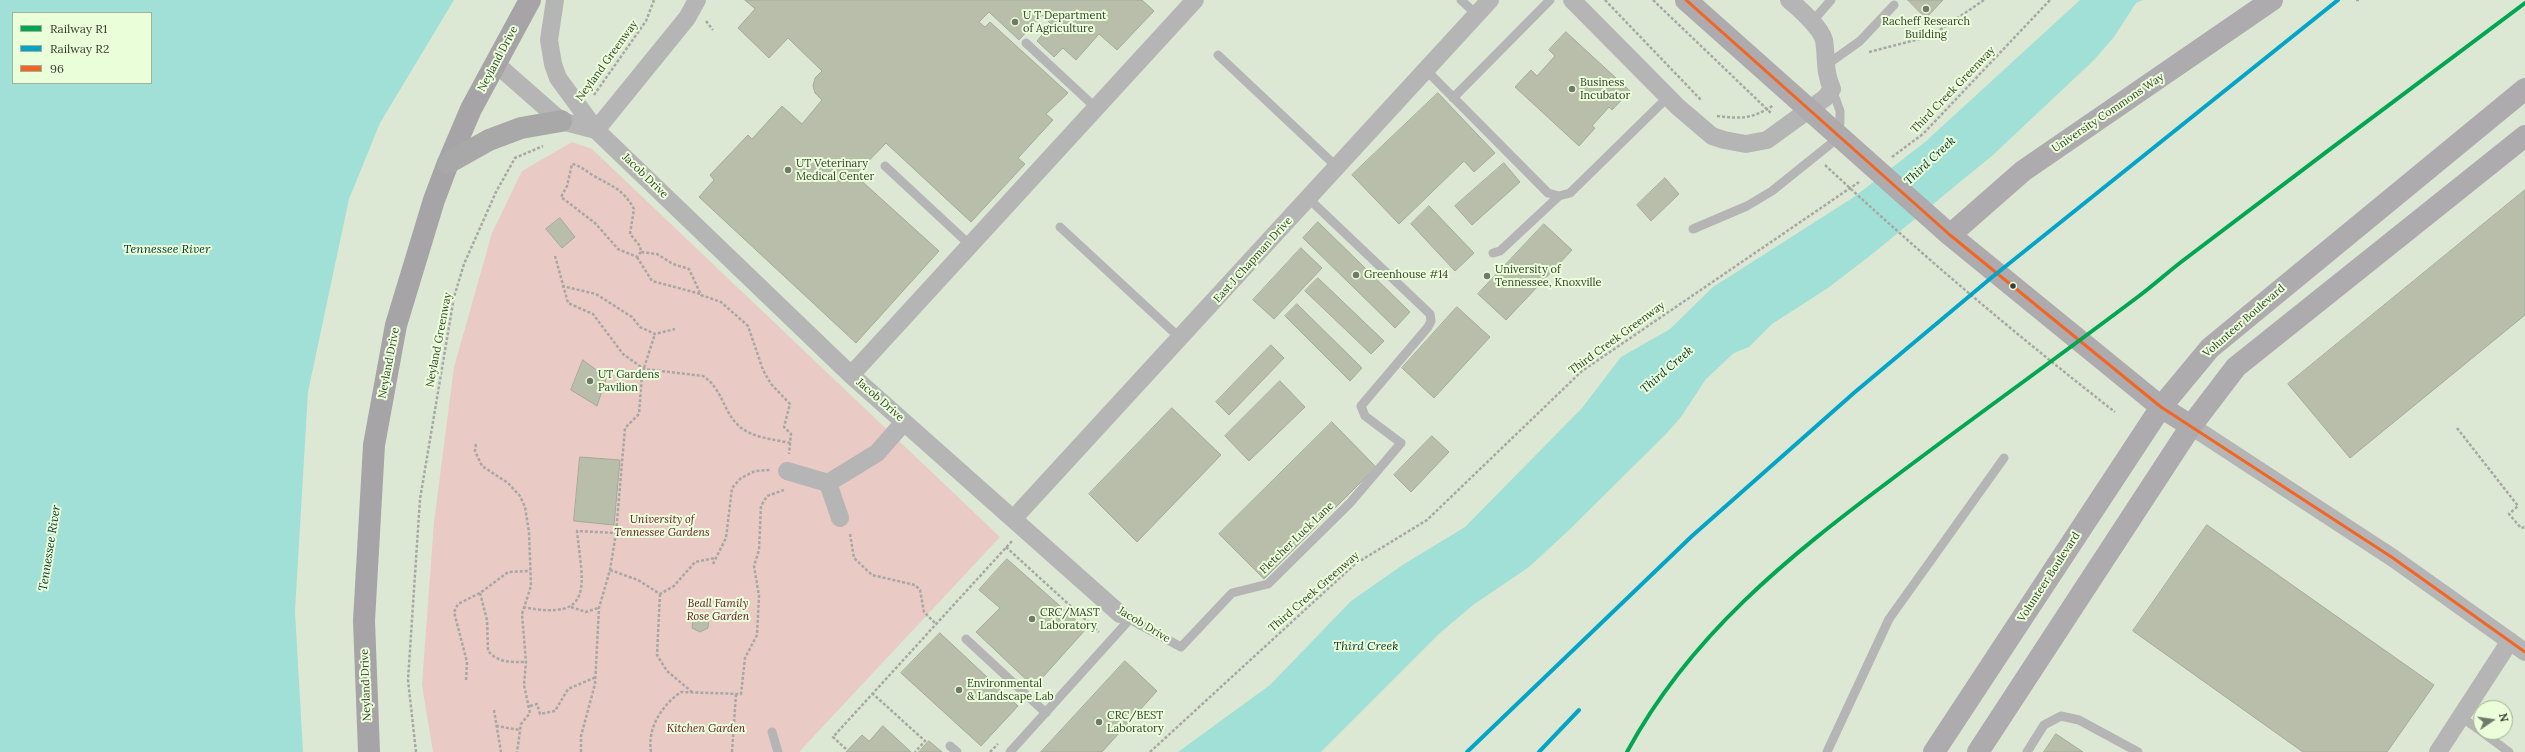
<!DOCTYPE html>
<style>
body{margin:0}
#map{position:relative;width:2525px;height:752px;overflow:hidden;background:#dde8d4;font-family:Lora,serif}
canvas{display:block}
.legend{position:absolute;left:12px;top:12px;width:140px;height:72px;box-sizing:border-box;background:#eafed9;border:1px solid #a2b296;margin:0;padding:5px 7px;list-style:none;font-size:12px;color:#373f31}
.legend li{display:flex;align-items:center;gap:8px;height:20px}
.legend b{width:20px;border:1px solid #a2b296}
.north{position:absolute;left:2473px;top:700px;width:40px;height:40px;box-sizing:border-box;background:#eafed9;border:1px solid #a2b296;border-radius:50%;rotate:77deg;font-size:11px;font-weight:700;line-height:16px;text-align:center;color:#373f31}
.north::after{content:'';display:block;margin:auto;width:14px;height:18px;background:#717a6a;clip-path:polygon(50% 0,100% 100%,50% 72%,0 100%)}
</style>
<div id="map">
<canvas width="2525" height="752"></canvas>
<ul class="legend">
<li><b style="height:5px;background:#00a651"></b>Railway R1</li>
<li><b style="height:5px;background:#03a4c6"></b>Railway R2</li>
<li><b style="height:5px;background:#f26522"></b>96</li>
</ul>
<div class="north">N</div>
</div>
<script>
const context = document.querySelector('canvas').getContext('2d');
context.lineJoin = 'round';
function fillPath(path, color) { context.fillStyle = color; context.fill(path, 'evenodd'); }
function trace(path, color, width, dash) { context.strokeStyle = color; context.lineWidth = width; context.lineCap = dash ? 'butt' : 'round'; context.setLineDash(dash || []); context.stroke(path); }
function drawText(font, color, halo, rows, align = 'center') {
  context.font = font + ' Lora,serif'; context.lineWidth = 4; context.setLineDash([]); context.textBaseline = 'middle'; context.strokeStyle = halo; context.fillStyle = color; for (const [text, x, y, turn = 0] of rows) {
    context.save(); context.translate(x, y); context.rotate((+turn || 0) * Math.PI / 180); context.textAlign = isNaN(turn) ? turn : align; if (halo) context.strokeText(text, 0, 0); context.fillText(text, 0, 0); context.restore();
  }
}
const green = new Path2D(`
 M572,142L592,149L1000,537L799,752H433L422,685L434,522L454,367L492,233L522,171Z`);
const water = new Path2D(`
 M0,0H454L380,123L349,199L308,392L295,611L303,752H0ZM13,13H151V83H13Z
 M2080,0H2143L2136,3L2114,37L2094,60L1993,155L1871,255L1828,288L1772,324L1749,347L1734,353L1706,379L1681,417L1665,435L1567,532L1529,567L1473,605L1440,633L1321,752H1178L1270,685L1351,601L1404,564L1465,527L1582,408L1621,357L1670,329L1713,287L1854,197L1925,142Z`);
const building = new Path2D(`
 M745,0H1142L1154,11L1117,50L1099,34L1076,60L1063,48L1054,57L1037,41L1051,24L1042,15L1019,40L989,12L979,22L985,27L990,22L1068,93L1046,114L1053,120L1018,158L1025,164L971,222L886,143L855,175L939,251L856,343L699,197L714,180L710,175L748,135L752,139L782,106L802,124L822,100L815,93L813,86L815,78L822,71L788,38L769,58L738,28L755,9Z
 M1908,0H1943L1926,18Z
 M1566,32L1630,91L1612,110L1609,107L1592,126L1595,128L1579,146L1515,87L1531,70L1537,76L1555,56L1549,50Z
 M1438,93L1495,153L1474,172L1464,161L1399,224L1352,175Z
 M1504,163L1520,182L1472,225L1455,206Z
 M1665,178L1679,194L1651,221L1637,205Z
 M2525,190V315L2350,458L2288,384Z
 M1429,206L1474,253L1455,271L1411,224Z
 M560,218L575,237L562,248L546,229Z
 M1318,222L1410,312L1395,328L1303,238Z
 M1544,224L1572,250L1506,320L1478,294Z
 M1301,248L1322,268L1274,319L1253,300Z
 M1318,278L1384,341L1371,354L1305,291Z
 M1297,304L1362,368L1350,381L1285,316Z
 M1457,307L1490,337L1434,398L1402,368Z
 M1271,345L1284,358L1229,415L1216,402Z
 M583,360L599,372L609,370L597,406L571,390Z
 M1280,381L1305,407L1249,461L1225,436Z
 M1172,408L1221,455L1137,542L1089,494Z
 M1332,422L1376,467L1264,579L1219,534Z
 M1432,436L1449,452L1411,492L1394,475Z
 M580,457L620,460L614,525L574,521Z
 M2207,525L2434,685L2387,752H2303L2133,631Z
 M1007,559L1086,629L1034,687L976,632L1000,608L979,590Z
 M703,614L709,619L708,628L700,632L692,628L693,618Z
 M940,633L1018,706L981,746L901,673Z
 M1125,661L1157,691L1102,752H1041Z
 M883,726L911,752H846L862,735L869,741Z
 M2056,734L2083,752H2044Z
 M929,741L942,752H919Z`);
const path = new Path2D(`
 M1605,0L1702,101
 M1653,0L1772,114
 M2356,0H2361
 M706,21L713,30
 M1869,52L1931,36L1984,0
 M594,95L646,21L654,0
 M1717,116C1742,119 1752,119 1774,105
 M1892,157L1923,134L2050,0
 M1825,165C1918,252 2015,334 2115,412
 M641,252L637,257L618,249L595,223L561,197L567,186L572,164C581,166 586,171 594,176C612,186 624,190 634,209L630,234L640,246L641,252L657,254L673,264L689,269L701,295L721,302L748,326L763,370L771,384L790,404L784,427L791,434L789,454
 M555,256L568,303L593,314L623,354L644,369L703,376C722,388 723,411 738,425C751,438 773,439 790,443
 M637,257L652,281L701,294
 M562,286L596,294L632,317L640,327L655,334L675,329
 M2457,428L2518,506L2509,514L2521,528L2525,527
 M476,444L475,451L482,466L508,483L520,496L525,507L529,532L531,586L522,614L526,662L524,685L530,713L521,724L517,752
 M850,534L854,558L872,575L915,585L920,590L924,612L936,624
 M1006,547L1099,632
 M713,564L726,538L732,488L741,478L755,471L770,470
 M610,570L638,580L660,594L674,586L695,562L715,558
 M480,593L487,620L488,651C499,663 510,662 526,662
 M660,594L657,655L667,671L692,692
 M523,607C597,622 582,583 577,531L616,533
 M571,607L586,612L598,608
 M466,680L467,662L454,612L458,604L480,593L508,572L530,571
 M872,693L925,741L915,752
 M530,706L537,704L540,714L555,711L568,689L596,677
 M494,710L501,752
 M496,726L520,730
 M846,749L833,737L1012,541
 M416,752L408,680L420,499L454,297L464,264L496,192L515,158L543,146
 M581,752V736L595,684L599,608L610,570L616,533L625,428L639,414L642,374L655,334
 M651,752C647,728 662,705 681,692L741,694L745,658L757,635L759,596L754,566L759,550L761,506L767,496L784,490
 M732,752L736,694
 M990,752L998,744
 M1150,752L1355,564L1427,520L1582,371L1859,182`);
const lane = new Path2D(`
 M1461,0L1477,15
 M1811,23L1831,0
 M1026,43L1096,108
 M1218,55L1338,168
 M1825,66L1860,41L1894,5
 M1426,70L1548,193L1559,196L1570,193L1668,97
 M1453,98L1550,0
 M885,166L970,245
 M1060,227L1181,339
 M1693,229L1747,206L1772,191L1833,142L1840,123V111L1832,89
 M1493,253L1500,251L1559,196
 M1120,614L1181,647L1232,593L1268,584L1350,503L1401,443L1365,416L1361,406L1428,327L1431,321L1430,314L1309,199
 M966,639L1046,713
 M2461,717L2481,731
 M772,732L778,752
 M2482,732L2509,752
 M950,746L957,752
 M1010,752L1130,619
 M1827,752L1889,619L2004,458
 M2027,752L2044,725L2061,716L2079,720L2138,752`);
const street = new Path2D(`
 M555,0L549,40L553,64L558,78L596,130L851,375L1120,614
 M1572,0L1678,107L1712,136L1724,140L1746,144L1767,140L1825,98L1832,89C1824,71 1827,59 1824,40C1821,28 1799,8 1789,0
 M495,63L561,121L596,130
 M596,130L687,18L697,0
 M851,375L1195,0
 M2191,426L2393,558L2525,652
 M787,471L828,483L877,453L898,429
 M828,483L840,518
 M1014,518L1490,0
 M2438,752L2510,641`);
const secondary = new Path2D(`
 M1686,0L1950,235L2161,407L2191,426
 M1950,235L2023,171L2272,0
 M1934,752L2161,407L2210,348L2525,89
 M1978,752L2191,426L2236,367L2525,136`);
const primary = new Path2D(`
 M369,752L364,621L374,445L396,325L434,200L448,163L471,109L530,0`);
const highway = new Path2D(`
 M448,163L489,140L521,128L561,121`);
const bus1 = new Path2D(`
 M1686,0L1950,235L2161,407L2393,558L2525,652`);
const rail1 = new Path2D(`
 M1627,752C1690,635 1788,557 1892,479C1974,417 2057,358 2139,296C2155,284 2169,271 2185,259C2298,173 2411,88 2525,3`);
const rail2 = new Path2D(`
 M1467,752L1692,536L1855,392L1991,278L2338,0
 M1539,752L1579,710`);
const markers = [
 [1926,9,4,"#717a6a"],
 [1015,22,4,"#717a6a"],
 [1572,89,4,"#717a6a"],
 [788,170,4,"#717a6a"],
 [1356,275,4,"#717a6a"],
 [1487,276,4,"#717a6a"],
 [2013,286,3.5,"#373f31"],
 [590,381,4,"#717a6a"],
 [1032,619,4,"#717a6a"],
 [959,690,4,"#717a6a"],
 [1099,722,4,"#717a6a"]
];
const poiNames = [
 ["U T Department",1023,16],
 ["of Agriculture",1023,29],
 ["Racheff Research",1926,22,"center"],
 ["Building",1926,35,"center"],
 ["Business",1580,83],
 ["Incubator",1580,96],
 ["UT Veterinary",796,164],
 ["Medical Center",796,177],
 ["University of",1495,270],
 ["Tennessee, Knoxville",1495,283],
 ["Greenhouse #14",1364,275],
 ["UT Gardens",598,375],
 ["Pavilion",598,388],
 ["CRC/MAST",1040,613],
 ["Laboratory",1040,626],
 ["Environmental",967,684],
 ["& Landscape Lab",967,697],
 ["CRC/BEST",1107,716],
 ["Laboratory",1107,729]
];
const streetNames = [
 ["Neyland Drive",498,59,-62],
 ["Neyland Greenway",607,61,-54],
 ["Third Creek Greenway",1953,90,-46],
 ["University Commons Way",2108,113,-34],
 ["Jacob Drive",645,176,44],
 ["East J Chapman Drive",1253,260,-48],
 ["Volunteer Boulevard",2244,321,-41],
 ["Third Creek Greenway",1617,338,-36],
 ["Neyland Greenway",439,340,-79],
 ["Neyland Drive",389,363,-79],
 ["Jacob Drive",880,400,41],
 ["Fletcher Luck Lane",1297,538,-44],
 ["Volunteer Boulevard",2049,577,-57],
 ["Third Creek Greenway",1314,592,-41],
 ["Jacob Drive",1144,625,31],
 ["Neyland Drive",366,685,-92]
];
const parkNames = [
 ["University of",662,520],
 ["Tennessee Gardens",662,533],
 ["Beall Family",718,604],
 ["Rose Garden",718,617],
 ["Kitchen Garden",706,729]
];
const waterNames = [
 ["Third Creek",1930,161,-43],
 ["Tennessee River",167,250],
 ["Third Creek",1667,370,-41],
 ["Tennessee River",50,548,-81],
 ["Third Creek",1366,647]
];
fillPath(green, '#e9cac5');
fillPath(water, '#a1e0d6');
fillPath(building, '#b8bea9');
trace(building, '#a5aa9b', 1);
trace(path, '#a7a8a5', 2.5, [3, 2]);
trace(lane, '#b6b5b6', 9);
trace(street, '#b6b5b6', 18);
trace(secondary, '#adabad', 22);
trace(primary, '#a6a4a7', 22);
trace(highway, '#a8a8a8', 22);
trace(bus1, '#f26522', 3);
trace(rail1, '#00a651', 4);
trace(rail2, '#03a4c6', 4);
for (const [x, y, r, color] of markers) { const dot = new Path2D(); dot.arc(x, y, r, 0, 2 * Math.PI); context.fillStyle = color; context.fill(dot); trace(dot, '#eafed9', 1.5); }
drawText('11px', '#373f31', '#eafed9', poiNames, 'left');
drawText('11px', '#373f31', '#eafed9', streetNames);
drawText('italic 11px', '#621227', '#eafed9', parkNames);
drawText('italic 12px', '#063130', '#eafed9', waterNames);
</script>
